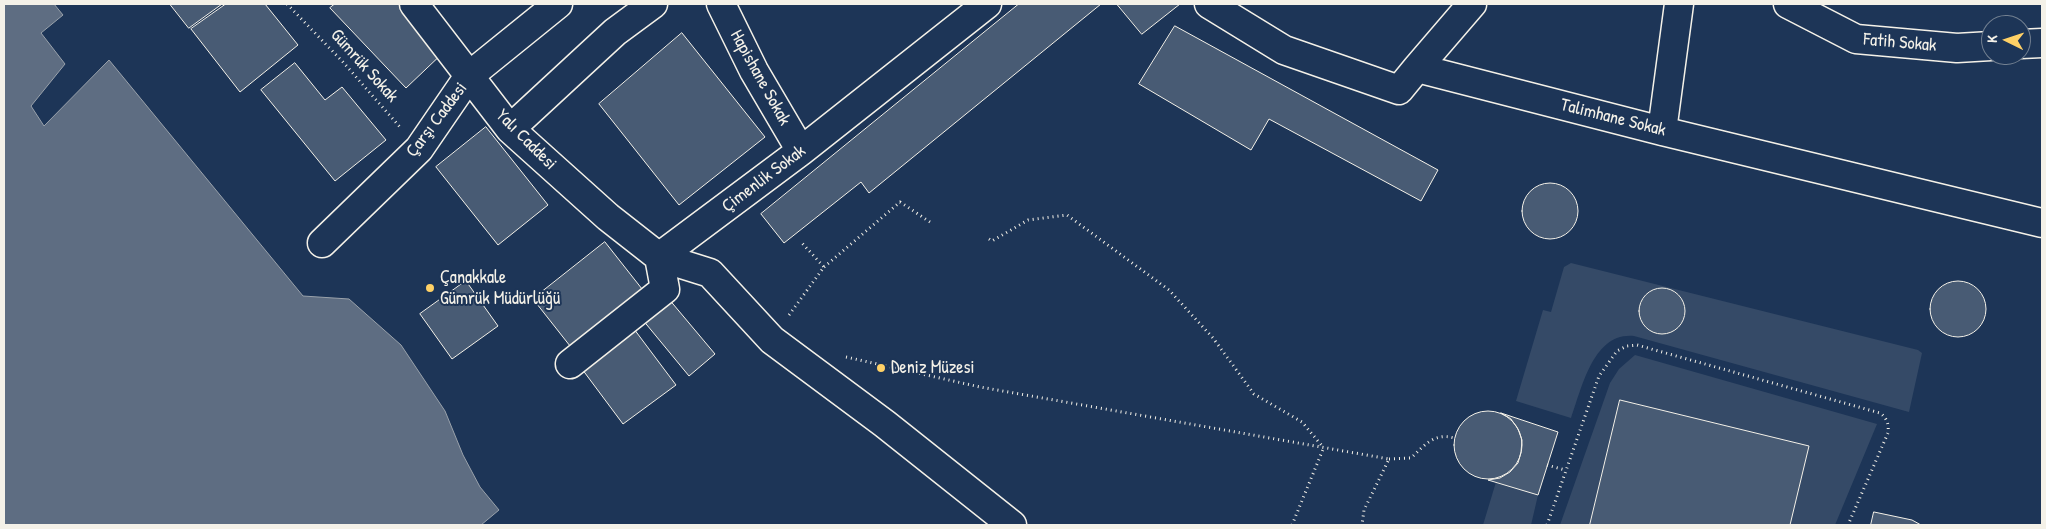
<!DOCTYPE html>
<meta charset="utf-8">
<style>
body{margin:0}
#map{position:relative;width:2046px;height:529px;overflow:hidden;background:#1d3557;font-family:"Patrick Hand",sans-serif}
canvas{display:block}
.frame{position:absolute;inset:0;border:5px solid #f4f1e8;pointer-events:none}
.north{position:absolute;left:1981px;top:15px;width:50px;height:50px;box-sizing:border-box;background:#1d3557;border:1px solid #738091;border-radius:50%;rotate:274deg;font-size:14px;font-weight:700;line-height:20px;text-align:center;color:#f4f1e8}
.north::after{content:'';display:block;margin:auto;width:18px;height:22px;background:#ffd166;clip-path:polygon(50% 0,100% 100%,50% 72%,0 100%)}
</style>
<div id="map">
<canvas width="2046" height="529"></canvas>
<div class="frame"></div>
<div class="north">K</div>
</div>
<script>
const context = document.querySelector('canvas').getContext('2d');
context.lineJoin = 'round';
function fillPath(path, color) { context.fillStyle = color; context.fill(path, 'evenodd'); }
function trace(path, color, width, dash) { context.strokeStyle = color; context.lineWidth = width; context.lineCap = dash ? 'butt' : 'round'; context.setLineDash(dash || []); context.stroke(path); }
function drawText(font, color, halo, rows, align = 'center') {
  context.font = font + ' "Patrick Hand",sans-serif'; context.lineWidth = 4; context.setLineDash([]); context.textBaseline = 'middle'; context.strokeStyle = halo; context.fillStyle = color; for (const [text, x, y, turn = 0] of rows) {
    context.save(); context.translate(x, y); context.rotate((+turn || 0) * Math.PI / 180); context.textAlign = isNaN(turn) ? turn : align; if (halo) context.strokeText(text, 0, 0); context.fillText(text, 0, 0); context.restore();
  }
}
const green = new Path2D(`
 M1571,263L1918,350L1922,353L1909,412L1634,336C1593,332 1582,388 1571,418L1516,401L1543,310L1551,312L1564,267Z
 M1635,355L1877,424L1835,525H1560L1610,383L1619,369Z
 M1496,482L1538,495L1531,525H1483Z`);
const water = new Path2D(`
 M4,4H54L63,15L41,33L65,64L31,106L44,126L109,60L303,296L349,299L401,345L445,411L463,455L480,487L499,510L481,525H4Z`);
const building = new Path2D(`
 M170,4H222L189,28Z
 M226,4H265L298,45L240,92L191,29Z
 M335,4H402L446,50L406,88L330,8Z
 M1019,4H1101L869,193L861,182L784,243L761,214Z
 M1117,4H1180L1142,34Z
 M1175,26L1438,170L1421,201L1269,119L1251,150L1139,84Z
 M682,33L765,137L679,205L599,104Z
 M295,63L325,100L342,87L386,140L335,181L261,90Z
 M486,127L548,205L498,245L436,167Z
 M1522 211a28 28 0 1 1 56 0a28 28 0 1 1-56 0Z
 M605,242L646,294L574,351L533,299Z
 M466,281L498,326L452,359L420,314Z
 M1930 309a28 28 0 1 1 56 0a28 28 0 1 1-56 0Z
 M1639 311a23 23 0 1 1 46 0a23 23 0 1 1-46 0Z
 M668,298L715,354L689,376L642,319Z
 M634,329L676,385L623,424L582,369Z
 M1620,400L1809,446L1790,525H1590Z
 M1454 445a34 34 0 1 1 68 0a34 34 0 1 1-68 0Z
 M1501,413L1558,432L1538,495L1488,480L1500,478L1510,472L1518,463L1521,452L1522,440L1518,429L1511,419Z
 M1874,512L1912,520L1921,525H1871Z`);
const path = new Path2D(`
 M287,4L342,61L400,127
 M989,239L992,241L1028,220L1067,215L1169,290L1213,338L1254,394L1302,422L1323,447
 M824,267L900,202L930,222
 M789,315L824,267L801,242
 M846,357L980,387L1389,459L1364,510L1362,525
 M1389,459L1411,458C1424,446 1434,432 1454,438
 M1547,465L1565,470
 M1292,525L1324,447
 M1547,525L1599,376L1617,351L1627,346L1637,345L1880,413C1887,418 1889,424 1888,433L1848,525`);
const minor = new Path2D(`
 M414,4L510,129L608,217L659,257L710,273L772,340L885,424L1012,525
 M721,4L754,71L801,151
 M1209,4L1284,50L1399,90L1417,68L1662,131L2042,223
 M1788,4L1856,39L1957,48L1991,46
 M2021,44L2042,43
 M1417,68L1472,4
 M510,129L615,32L653,4
 M1662,131L1679,4
 M322,243L419,149L469,76L558,4
 M659,257L801,151L987,4
 M570,364L665,289L659,257`);
const markers = [
 [430,288,5,"#ffd166"],
 [881,368,5,"#ffd166"]
];
const streetNames = [
 ["Fatih Sokak",1900,43,5],
 ["Gümrük Sokak",364,66,48],
 ["Hapishane Sokak",760,78,61],
 ["Talimhane Sokak",1613,118,14],
 ["Çarşı Caddesi",437,120,-53],
 ["Yalı Caddesi",526,140,45],
 ["Çimenlik Sokak",764,179,-37]
];
const poiNames = [
 ["Çanakkale",440,278],
 ["Gümrük Müdürlüğü",440,299],
 ["Deniz Müzesi",891,368]
];
fillPath(green, '#354a67');
fillPath(water, '#5e6d82');
trace(water, '#9aa2ab', 1);
fillPath(building, '#485b74');
trace(building, '#f4f1e8', 1);
trace(minor, '#f4f1e8', 31);
trace(path, '#f4f1e8', 3, [1, 4]);
trace(minor, '#1d3557', 28);
for (const [x, y, r, color] of markers) { const dot = new Path2D(); dot.arc(x, y, r, 0, 2 * Math.PI); context.fillStyle = color; context.fill(dot); trace(dot, '#1d3557', 2); }
drawText('18px', '#f4f1e8', '#1d3557', streetNames);
drawText('18px', '#f4f1e8', '#1d3557', poiNames, 'left');
</script>
